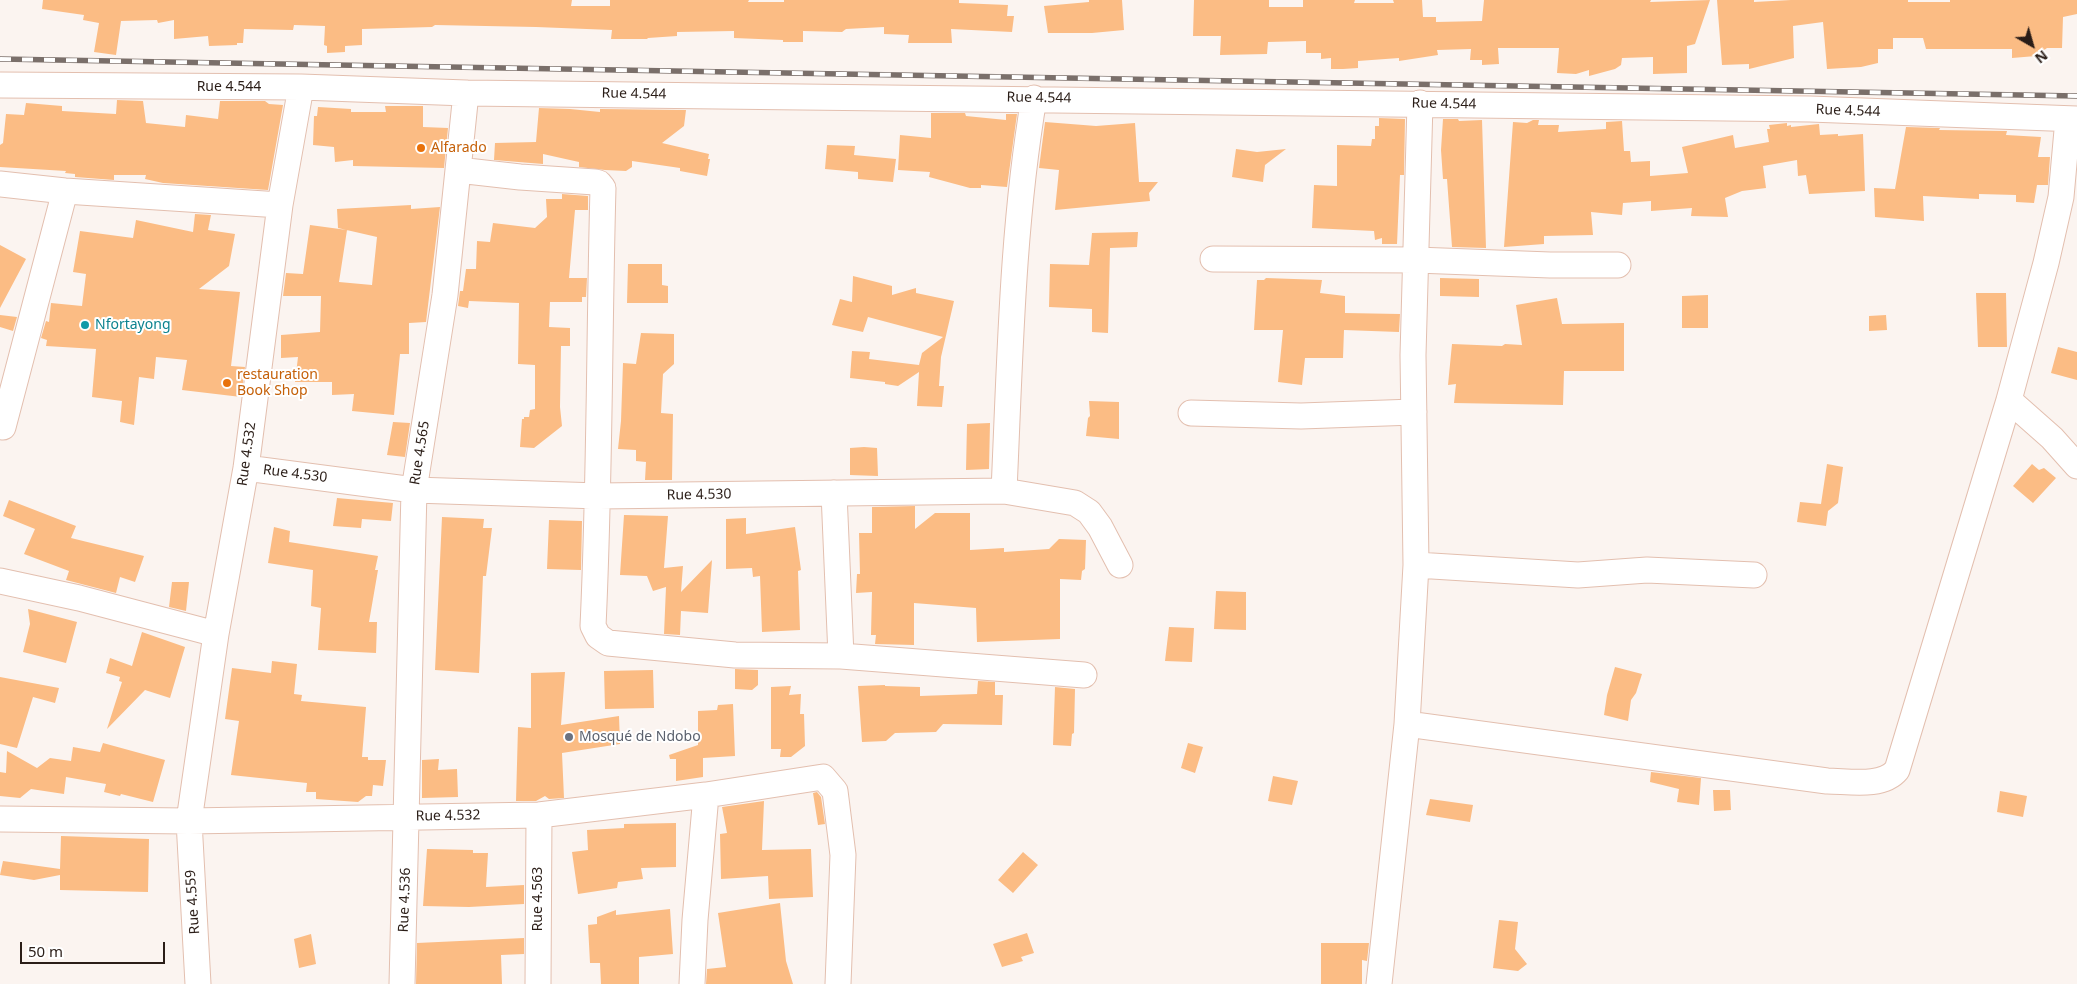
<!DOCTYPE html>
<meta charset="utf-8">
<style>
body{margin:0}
#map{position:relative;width:2077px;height:984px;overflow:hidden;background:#fbf4f0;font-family:"Noto Sans",sans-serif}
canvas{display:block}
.north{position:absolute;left:2007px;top:20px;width:50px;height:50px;-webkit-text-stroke:4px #fff;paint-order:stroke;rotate:142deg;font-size:14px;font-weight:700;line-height:20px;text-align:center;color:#2a1d17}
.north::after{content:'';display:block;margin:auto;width:18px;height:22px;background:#2a1d17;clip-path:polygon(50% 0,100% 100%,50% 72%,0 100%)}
.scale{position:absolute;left:20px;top:942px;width:145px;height:22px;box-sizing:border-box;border:2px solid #2a1d17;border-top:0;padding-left:6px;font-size:15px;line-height:18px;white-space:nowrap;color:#2a1d17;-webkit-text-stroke:4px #fff;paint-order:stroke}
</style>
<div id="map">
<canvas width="2077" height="984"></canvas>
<div class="north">N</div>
<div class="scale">50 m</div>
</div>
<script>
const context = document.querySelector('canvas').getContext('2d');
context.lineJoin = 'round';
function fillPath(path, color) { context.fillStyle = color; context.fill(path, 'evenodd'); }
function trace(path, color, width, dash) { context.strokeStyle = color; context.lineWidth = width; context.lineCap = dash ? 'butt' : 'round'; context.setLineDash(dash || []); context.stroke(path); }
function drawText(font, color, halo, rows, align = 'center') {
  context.font = font + ' "Noto Sans",sans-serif'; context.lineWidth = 4; context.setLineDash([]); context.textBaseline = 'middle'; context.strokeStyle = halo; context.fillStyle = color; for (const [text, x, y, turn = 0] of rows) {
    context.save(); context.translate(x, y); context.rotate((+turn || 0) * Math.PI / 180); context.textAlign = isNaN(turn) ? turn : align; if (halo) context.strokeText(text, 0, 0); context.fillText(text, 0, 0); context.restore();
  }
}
const building = new Path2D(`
 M43,0H572L571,6H610V0H749L748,2H784V0H959V3L1008,5L1007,16H1014L1012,32L951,29L952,43H908L909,35L884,34V27L846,29L842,32L803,31V42H783V40L734,38V31L677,32V36L648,38L647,39H611L612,30L536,27L435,25L432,27L362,29V45L345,46V52L327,53V46L324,45L325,26L294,25L293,30L244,29L243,43H237V45L209,46L208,36L174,39V20L158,23L157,20L121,21L116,55L94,52L99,23L83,20L84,15L42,9Z
 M1089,0H1122L1124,30L1092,33H1048L1044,6L1089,2Z
 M1194,0H1269V7H1303V0H1355L1354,3H1394L1393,0H1422L1423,17H1436V22L1482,21L1484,0H1651L1650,2L1710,0L1695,44L1687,46V73L1653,74V57L1622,58L1621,65L1615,69L1589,76V70L1576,74L1557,73L1559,48H1498L1499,64L1482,65V60H1470L1471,49L1437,50L1438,55L1399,61V58L1358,61V68L1343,69H1331V58L1321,59V53H1306V41L1268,42L1267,54L1220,55L1221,36H1193Z
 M1717,0H1754V2L1791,0H1908V2H1950V0H2077V14L2063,17L2062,48H2047L2036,56L2012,58V49H1926L1923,38H1893V49H1878V63L1861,67L1827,69L1823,22L1793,26L1794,58L1749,69V64L1722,65Z
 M117,100L143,101L146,123L185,127L186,115L218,119L220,101H265L269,104L283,105L268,190L163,183L145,179L146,175H114V180L75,177V174L65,173L66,171L0,167V145L3,143L6,114L24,115L26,103L62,106V111L116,114Z
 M385,106H423V127L448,128L444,168L353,166V160L335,162L334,147L313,145L314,116H317L318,107L351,109V112H386Z
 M539,108L570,109L600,112V109L686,110L684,126L662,143L709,154L708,159H710L707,176L680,171V168L632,161V167L626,171L605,170L579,167V162L543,154V164L494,160L495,143L536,142Z
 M931,113H965L966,116L1006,120V114H1017L1007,187L981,185V188H970L929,177L930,172L898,170L900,135L931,138Z
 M1379,118L1405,119L1404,175H1400L1397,244H1382V238L1375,240L1374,231L1312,228L1314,185L1337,186V145L1371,146L1372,139H1375V126H1379Z
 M1443,119H1458L1459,121L1482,120L1486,248L1452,247L1447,179H1443L1441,150Z
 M1533,120H1539L1538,125H1559L1558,132L1606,129V122L1622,121L1624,151H1630L1631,162L1650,161V176L1688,173L1682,147L1733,135L1735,148L1769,142L1767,129H1770L1769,125L1787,123V126L1791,125V127L1819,124L1820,135L1838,134V136L1863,134L1865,191L1809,194L1806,175L1798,176L1797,160L1763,166L1766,188L1742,191L1725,198L1728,217L1691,216L1692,208L1651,211V201L1623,203L1622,215L1591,212L1593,235L1544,236V244L1504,247L1513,122L1527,123Z
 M1045,122L1096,126L1135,123L1139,182H1158L1149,193L1150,201L1055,210L1059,170L1039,168Z
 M1906,127L1940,128L1939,130L2007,131L2006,135L2041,137L2038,157H2050L2048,185H2037L2034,203L2016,202V195L1979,194V199L1923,196L1924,221L1875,217L1874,188L1895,189Z
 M827,145L855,146L854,155L896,159L893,182L858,179V172L825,169Z
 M1236,149L1257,152L1286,149L1265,165L1263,182L1232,177Z
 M562,194L588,196V210H575L569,278H587L586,297H582V302H550L549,327L570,328V346H561L560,407L562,426L534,448L520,447L522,419H524V417H529L530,410L535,409V365L518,364L519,303L469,301L468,308L458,306L460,291H463L466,269H476L477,241L490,242L493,223L535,228L547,217L546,199H562Z
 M411,205V209L440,207L426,322L409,323V354H400L394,415L352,411L354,394L332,395V382H295L298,357L281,358V335L320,332L321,296H283L286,273L303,274L310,225L347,230L339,282L372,285L377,237L338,228L337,209Z
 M195,214L211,215L208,230L235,234L229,266L199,289L240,292L231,366L245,367L241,397L182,390L187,360L156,357L154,379L139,377L134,425L120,422L122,401L92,397L96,349L46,346L47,340L41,338L46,321L49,322L51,303L82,306L86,274L73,272L80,231L133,238L136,220L193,232Z
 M1138,232L1137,247L1110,248L1108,333L1092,332V309L1049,307L1050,264L1089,265L1092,233Z
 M0,245L26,259L0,308Z
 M628,264H662V285L668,286V303H627Z
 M853,276L892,286V295L916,288V293L954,301L941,357L939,386H944L942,407L917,406L919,372L898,386L885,384V382L850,378L852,351L870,352L869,359L919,365L922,353L943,337L868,317L863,332L832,325L840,299L852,302Z
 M1266,278L1322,280L1320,293L1345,296V313L1400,314L1399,332L1344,330L1343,358H1305L1302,385L1278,382L1283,330H1254L1257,280H1264Z
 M1440,278L1479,279V297L1440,296Z
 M1976,293H2006L2007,347H1978Z
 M1708,295V328H1682V296Z
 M1557,298L1562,324L1624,323V371H1564L1563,405L1454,403L1456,384L1448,385L1452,344L1502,346L1505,344L1522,345L1516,305Z
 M0,315L17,317L13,331L0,327Z
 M1886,315L1887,330L1869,331V316Z
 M641,333L674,334V364L663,374L661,413L673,414L672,480H645L646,462L636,461V450L618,449L621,421L623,363L636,364Z
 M2058,347L2077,352V380L2051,373Z
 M1089,401L1119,402V439L1086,436L1088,418L1090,416Z
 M393,422L410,423L405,457L387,455Z
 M990,423L989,469L966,470L967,424Z
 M864,447L877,448L878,476L850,475V448Z
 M1827,464L1843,467L1838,503L1828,511L1826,526L1797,522L1800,502L1821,504Z
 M2032,464L2039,470L2044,468L2056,478L2033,503L2013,486Z
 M337,498L393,503L391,521L362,519L361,528L333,526Z
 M9,500L76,526L71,538L144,556L135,582L120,577L116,593L66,580L69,571L24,554L35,529L3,516Z
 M915,506V529L935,513H970V550L1004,548V552L1049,549L1059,539L1086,540L1085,569L1082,571L1081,580L1060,579V639L977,642L976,608L914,603V645L875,644L876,635H871L872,592L856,593L857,574H860L859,533H872V507Z
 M624,515L668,516L664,568L683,566L681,592L712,560L708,613L681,611L680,635L664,634L666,587L653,591L647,576L620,575Z
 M442,517L484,519L483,528H492L486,576H483L479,673L435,670Z
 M746,518V534L795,527L801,570L798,571L800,630L762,632L760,576L753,577L752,568L726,569V519Z
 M549,520L582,521L581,570L547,569Z
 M274,527L290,531L289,542L378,556L375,570H378L369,622H377L376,653L318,650L321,608L311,606L313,570L268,563Z
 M172,582H189L186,611L169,607Z
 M1216,591L1246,592V630L1214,629Z
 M28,609L77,622L66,663L23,652L30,624Z
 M1169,627L1194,628L1192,662L1165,661Z
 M142,632L185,647L170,698L145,690L107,729L122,682L119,681L120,677L106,673L110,658L132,666Z
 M272,661L297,664L294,694L302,695L301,701L366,707L362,757H368V760H386L383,786L373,785L372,796H366L358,802L316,799V792H306L307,783L231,775L239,721L225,719L232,668L271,673Z
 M1615,667L1642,674L1636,693L1631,700L1628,721L1604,715L1607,695Z
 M735,669L758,670V685L752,690L735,689Z
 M653,670L654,708L605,709L604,671Z
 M565,672L561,725L619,716L620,744L562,753L564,798L549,799L545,796L536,801H516L518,727L531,728V673Z
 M0,677L59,688L55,703L33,697L17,748L0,744Z
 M978,681L995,682V695H1003L1002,725L943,724L936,732L895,733L886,741L862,742L858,686L885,685V686L920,687V696L977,694Z
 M791,686L789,695L801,694L800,714H804L805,746L791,757H780L781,749H771V687Z
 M1055,687L1075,689L1074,733L1072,734L1071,746L1053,745Z
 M733,704L735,756L703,758V777L676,781V759H670L669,755L698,745V711L717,710L718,705Z
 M103,743L165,760L153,802L121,794L120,796L104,792L106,784L66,777L64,794L31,789L20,798L0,796V772L6,773L7,751L37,768L50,758L71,761L73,747L100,752Z
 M1188,743L1203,747L1195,773L1181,768Z
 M439,759L438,770L457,769L458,797L422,798V760Z
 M1651,772L1701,778L1699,805L1677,802L1679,789L1650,782Z
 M1273,776L1298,781L1292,805L1268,801Z
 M1713,790H1730L1731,810L1714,811Z
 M2000,791L2027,796L2023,817L1997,812Z
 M817,792L821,797L825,824L818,825L813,793Z
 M1430,799L1473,805L1470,822L1426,815Z
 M764,801L762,850L811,849L813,897L769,899L768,876L721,879L720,834L727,833L722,807Z
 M676,823V867L641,868L643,879L618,882L617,888L578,894L572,852L588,850L587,830L624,828V824Z
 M61,836L149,839L148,892L60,890V875L34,880L0,875L3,861L60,869Z
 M427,849L473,850V853H488L486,887L524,885V904L469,907L423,906Z
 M1023,852L1038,865L1013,893L998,880Z
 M780,903L786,961L793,984H706L707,969L726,967L718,913Z
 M670,909L673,954L639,957V984H601L600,963H590L588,925L597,924V917L616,910V915Z
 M1499,920L1518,922L1515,949L1527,964L1518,971L1493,968Z
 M1027,933L1034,953L1021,957L1023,961L1002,967L993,944Z
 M311,934L316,964L299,968L294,939Z
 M524,938V954L501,955L502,984H416L417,943Z
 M1321,943H1369L1367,961L1362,960V984H1321Z`);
const minor = new Path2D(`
 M0,85L301,87L466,93L1810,109L2077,119
 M301,87L280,205L246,468L216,634L189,821L539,815L706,795L823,777L835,791L843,855L838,984
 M458,170L520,177L595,182L599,183L603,188C599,334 600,480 593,626L598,636L608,643L735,655L841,656L1084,675
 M0,184L65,191L280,205
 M1213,259L1416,260L1550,265H1618
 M2009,400L2052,438L2077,466
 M1191,413L1301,416L1414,412
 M3,427L65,191
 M246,468L414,490L599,496L1004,491L1075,503L1089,512L1100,527L1120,565
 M1004,491C1010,360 1012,228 1034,98
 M834,493L841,656
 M1416,565L1578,575L1647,570L1754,575
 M0,581L79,598L216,634
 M1407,724L1827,781C1848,781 1882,788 1897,770L2009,400L2046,263L2061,197L2068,119
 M0,819L189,821L198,984
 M402,984L414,490L445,295L466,93
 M538,984L539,815
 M692,984L695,920L706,795
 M1379,984L1407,724L1416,565L1413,355L1420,103`);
const rail = new Path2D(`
 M0,59L2077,96`);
const markers = [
 [421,148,5,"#e8710a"],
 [85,325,5,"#0f9aa8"],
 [227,383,5,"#e8710a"],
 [569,737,5,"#6b7280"]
];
const streetNames = [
 ["Rue 4.544",229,87],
 ["Rue 4.544",634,94,1],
 ["Rue 4.544",1039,98,1],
 ["Rue 4.544",1444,104,1],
 ["Rue 4.544",1848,111,2],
 ["Rue 4.565",420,453,-81],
 ["Rue 4.532",247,454,-82],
 ["Rue 4.530",295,474,7],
 ["Rue 4.530",699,495,-1],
 ["Rue 4.532",448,816,-1],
 ["Rue 4.563",538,899,-90],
 ["Rue 4.536",405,900,-88],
 ["Rue 4.559",193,902,-94]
];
const foodNames = [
 ["Alfarado",431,148],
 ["restauration",237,375],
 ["Book Shop",237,391]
];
const cultureNames = [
 ["Nfortayong",95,325]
];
const worshipNames = [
 ["Mosqué de Ndobo",579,737]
];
fillPath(building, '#fbbc84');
trace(minor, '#e3bfaf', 27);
trace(minor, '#fff', 25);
trace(rail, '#7a6f6a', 5.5);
trace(rail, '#fff', 4, [11]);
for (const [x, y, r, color] of markers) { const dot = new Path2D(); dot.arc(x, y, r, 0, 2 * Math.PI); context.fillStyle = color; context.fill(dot); trace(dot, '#fff', 2); }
drawText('14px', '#2a1d17', '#fff', streetNames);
drawText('14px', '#c56008', '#fff', foodNames, 'left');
drawText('14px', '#0d838f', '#fff', cultureNames, 'left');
drawText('14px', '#5b616d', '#fff', worshipNames, 'left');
</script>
